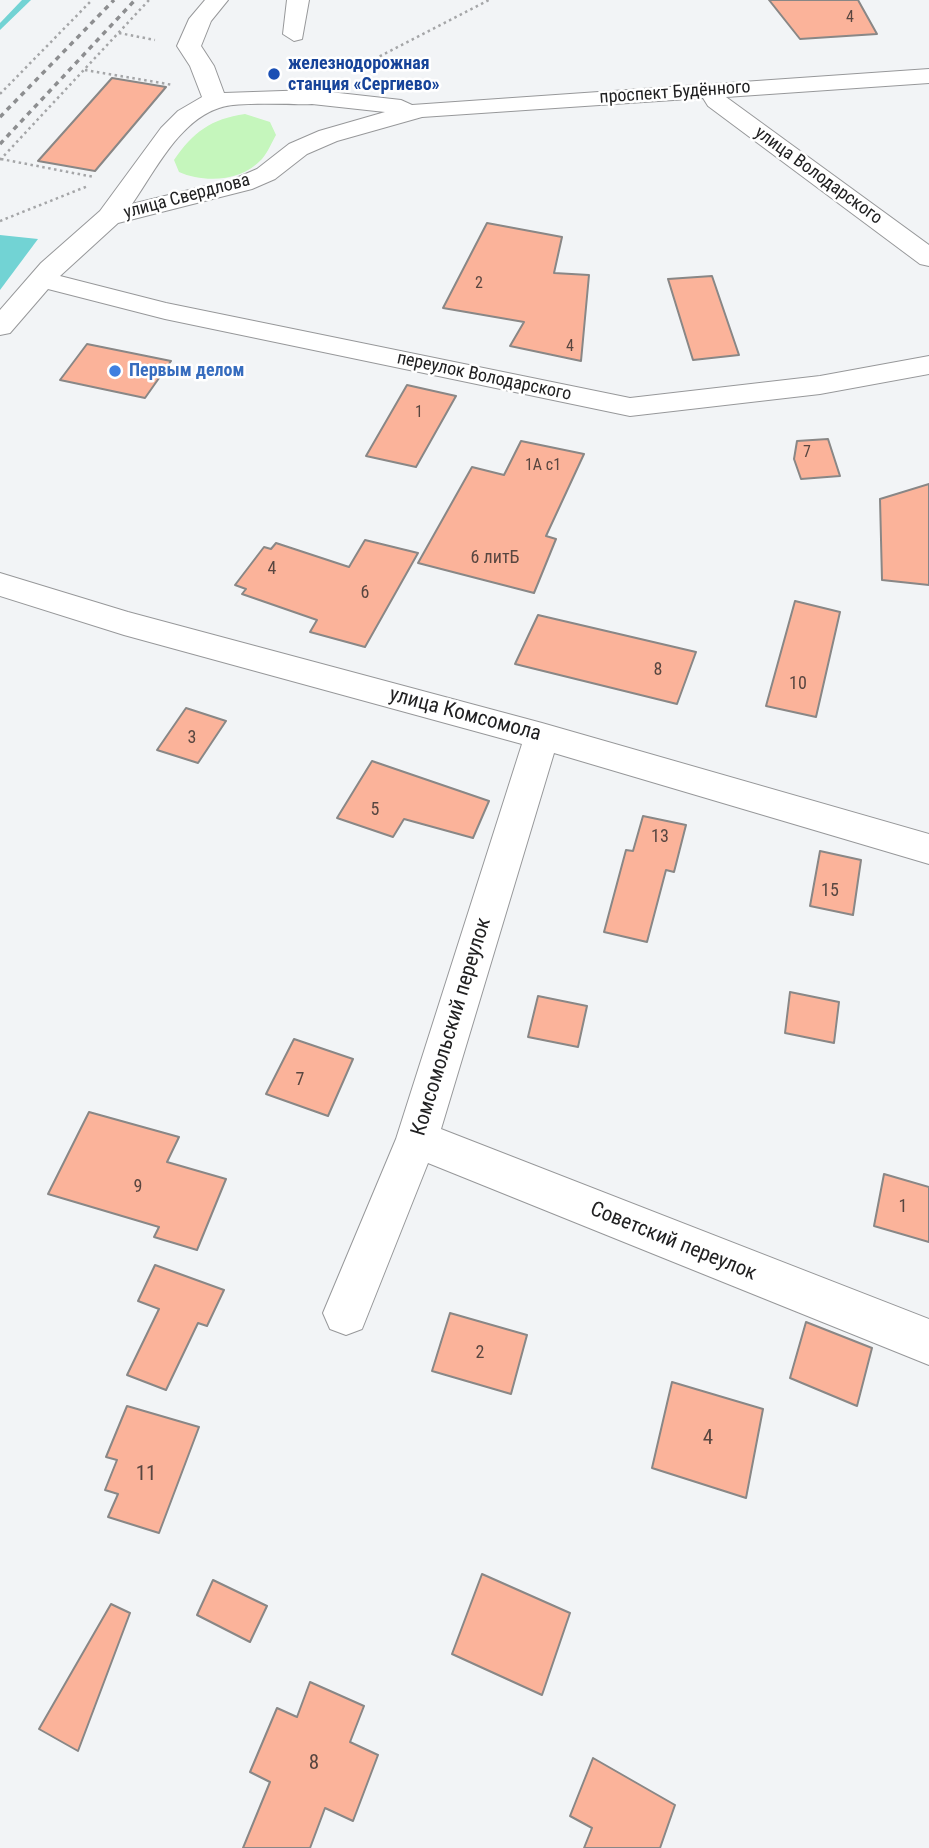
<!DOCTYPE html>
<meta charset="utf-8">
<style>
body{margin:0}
canvas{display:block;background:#f2f4f6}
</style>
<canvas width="929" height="1848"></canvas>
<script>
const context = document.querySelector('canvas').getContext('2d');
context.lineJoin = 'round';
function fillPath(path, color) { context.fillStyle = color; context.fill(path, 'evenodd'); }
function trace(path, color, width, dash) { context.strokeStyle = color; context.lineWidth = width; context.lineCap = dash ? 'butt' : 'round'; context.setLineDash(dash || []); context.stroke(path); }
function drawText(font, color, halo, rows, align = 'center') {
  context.font = font + ' "Roboto Condensed",sans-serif'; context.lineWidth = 5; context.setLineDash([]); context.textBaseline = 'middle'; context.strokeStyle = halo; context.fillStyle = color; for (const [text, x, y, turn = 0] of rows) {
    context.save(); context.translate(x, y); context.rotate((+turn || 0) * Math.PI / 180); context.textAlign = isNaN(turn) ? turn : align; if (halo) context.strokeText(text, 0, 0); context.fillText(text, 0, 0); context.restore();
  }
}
const green = new Path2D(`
 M245,114L270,122L276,135C272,142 268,152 262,159C241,182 204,183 179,172L174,160C193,132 211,119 245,114Z`);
const water = new Path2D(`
 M0,235L38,239L0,290Z`);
const stream = new Path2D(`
 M22,0H31L0,30V23Z`);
const building = new Path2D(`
 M769,0H858L877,34L800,39Z
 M112,78L166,87L95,171L38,161Z
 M487,223L562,237L554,273L589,275L581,361L510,346L524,322L443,308Z
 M712,276L739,355L693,360L668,279Z
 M87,344L171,361L145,398L60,380Z
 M407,385L456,396L416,467L366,456Z
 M828,439L840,476L801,479L794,459L797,441Z
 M521,441L584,454L546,536L556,539L534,593L418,563L472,467L504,475Z
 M929,484V585L882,580L880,499Z
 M365,540L418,553L365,647L310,632L317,620L242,594L246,589L235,585L264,547L271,549L276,543L349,567Z
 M795,601L840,612L816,717L766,706Z
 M538,615L696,652L677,704L515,664Z
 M186,708L226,721L198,763L157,750Z
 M372,761L489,801L473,838L404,819L393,837L337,818Z
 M643,816L686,825L674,872L666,870L647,942L604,932L626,850L633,851Z
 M820,851L861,860L853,915L810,906Z
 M790,992L839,1002L834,1043L785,1033Z
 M538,996L587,1006L578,1047L528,1037Z
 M294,1039L353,1059L328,1116L266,1094Z
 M89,1112L179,1137L167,1162L226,1179L197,1250L154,1237L159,1227L48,1194Z
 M884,1174L929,1187V1242L874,1226Z
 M155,1265L224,1290L207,1326L198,1323L166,1390L127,1375L159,1309L138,1301Z
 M450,1313L527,1335L511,1394L432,1371Z
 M806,1322L872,1348L857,1406L790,1378Z
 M672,1382L763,1409L746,1498L652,1468Z
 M127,1406L199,1427L159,1533L108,1517L118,1494L105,1490L117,1460L106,1457Z
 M482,1574L570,1613L542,1695L452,1654Z
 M213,1580L267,1606L250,1642L197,1615Z
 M111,1604L130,1613L78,1751L39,1729Z
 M310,1682L364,1706L350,1742L378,1755L353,1821L325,1808L310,1848H243L270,1782L250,1772L277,1708L297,1717Z
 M593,1758L675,1805L660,1848H584L592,1828L570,1816Z`);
const path = new Path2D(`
 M119,33L155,40
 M85,70L173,85
 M353,70L489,0
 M0,94L92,0
 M1,159L94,177
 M0,160L149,0
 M0,221L88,186`);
const minor = new Path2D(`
 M205,0H228L211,21L201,46L214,66L224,93L312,90L401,100L412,105L929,69V83L726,97L929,245V266L920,264L708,106L703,98L422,117L337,141L307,154L275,179L252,189L118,223L60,276L166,303L630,398L820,376L929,356V374L820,394L630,416L165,319L48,289L10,333L0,335V310L41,263L100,211L161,128L178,111L202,97L190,66L177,46L189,19ZM312,104L385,112L319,131L289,144L257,169L234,179L132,204C155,171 179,121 219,108C238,101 290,105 312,104Z
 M287,0H309L302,39L294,41L283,34Z
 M0,573L128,612L542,723L929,834V864L554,753L441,1129L929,1319V1365L428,1163L362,1329L346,1335L330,1329L323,1313L396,1139L522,744L124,635L0,596Z`);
const rail = new Path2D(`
 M0,117L114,0
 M0,144L135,0`);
const markers = [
 [274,74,7,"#1a4fb4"],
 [115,371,7,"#3f7fe0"]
];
const farNumbernames = [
 ["4",850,18],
 ["2",479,284],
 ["4",570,347],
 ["1",419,413],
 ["7",807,453],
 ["1А с1",543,466]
];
const farTransitnames = [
 ["железнодорожная",288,64],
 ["станция «Сергиево»",288,85]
];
const farStreetnames = [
 ["проспект Будённого",675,93,-4],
 ["улица Володарского",818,176,36],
 ["улица Свердлова",187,197,-15],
 ["переулок Володарского",484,377,12]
];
const farShopnames = [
 ["Первым делом",129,371]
];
const numberNames = [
 ["6 литБ",495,558],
 ["4",272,569],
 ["6",365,593],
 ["8",658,670],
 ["10",798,684],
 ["3",192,738],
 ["5",375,810],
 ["13",660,837],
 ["15",830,891],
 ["7",300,1080],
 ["9",138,1187],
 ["1",903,1207],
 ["2",480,1353]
];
const streetNames = [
 ["улица Комсомола",465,715,15],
 ["Комсомольский переулок",452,1027,-73],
 ["Советский переулок",673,1242,22]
];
const nearNumbernames = [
 ["4",708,1439],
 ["11",146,1475],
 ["8",314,1764]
];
fillPath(green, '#c5f6bc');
fillPath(water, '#72d3d4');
fillPath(stream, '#72d3d4');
fillPath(building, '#fbb39a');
trace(building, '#898786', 2);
trace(minor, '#97989a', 2);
trace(path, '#a5a6a8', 2.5, [2.5, 3.5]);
fillPath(minor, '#fff');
trace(rail, '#8d8e90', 3.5, [5, 5]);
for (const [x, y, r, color] of markers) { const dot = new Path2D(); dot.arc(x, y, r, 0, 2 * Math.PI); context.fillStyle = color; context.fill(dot); trace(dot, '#fff', 2.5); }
drawText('16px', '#584640', null, farNumbernames);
drawText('bold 18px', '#164399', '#fff', farTransitnames, 'left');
drawText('18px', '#212122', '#fff', farStreetnames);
drawText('bold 18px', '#366cbe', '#fff', farShopnames, 'left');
drawText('18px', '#584640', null, numberNames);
drawText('21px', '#212122', '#fff', streetNames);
drawText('21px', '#584640', null, nearNumbernames);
</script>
